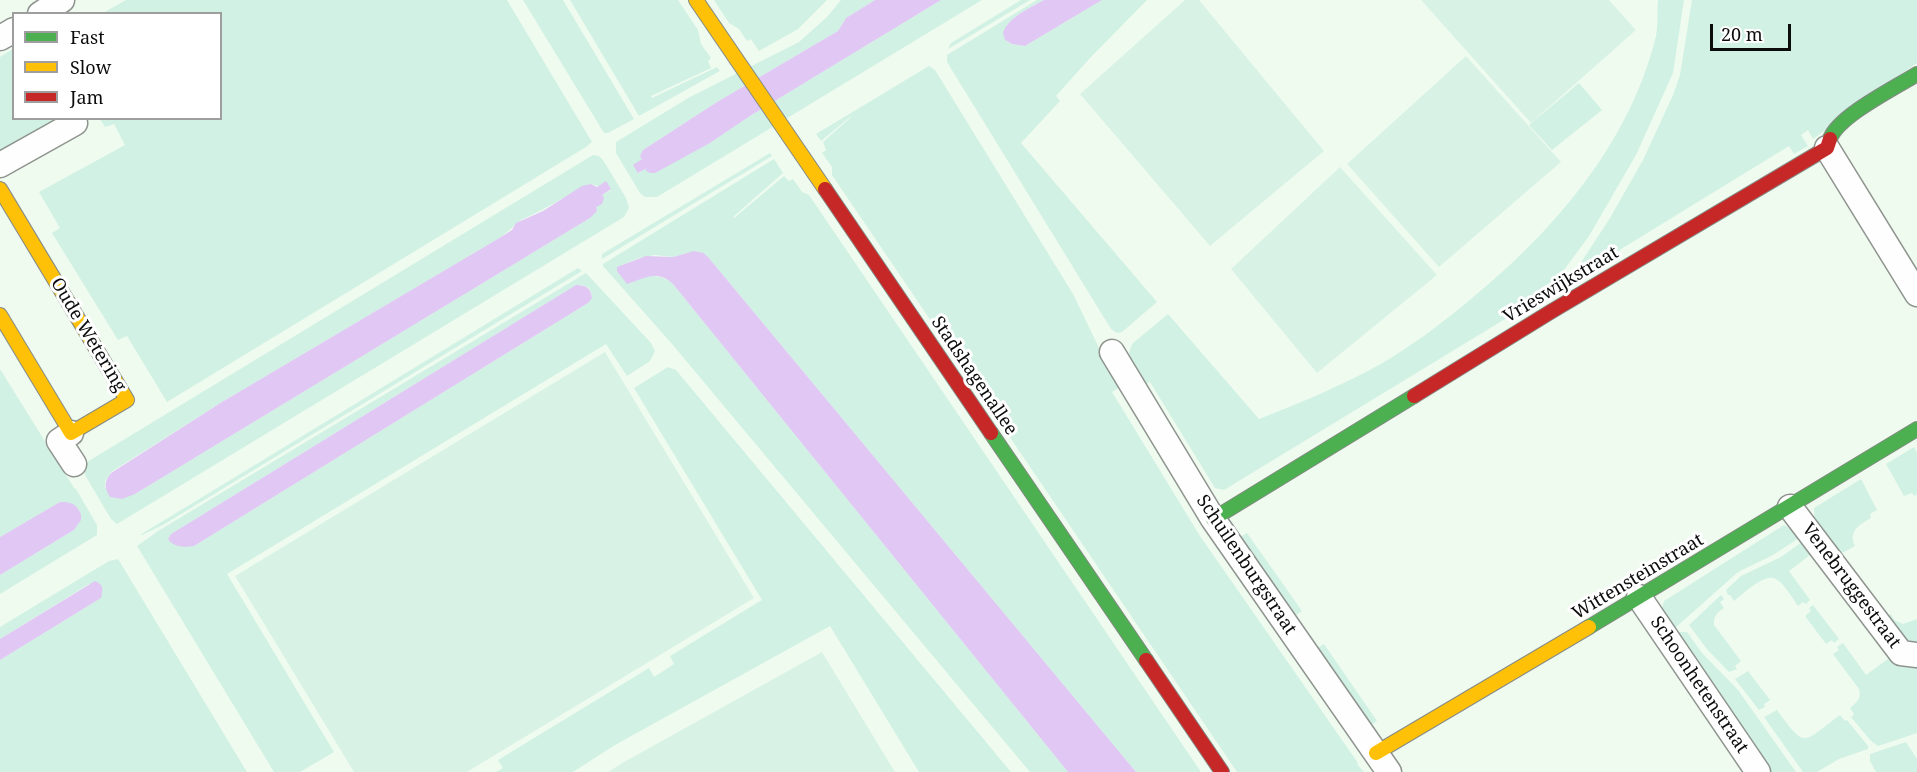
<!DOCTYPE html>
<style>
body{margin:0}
#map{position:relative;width:1917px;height:772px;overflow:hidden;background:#f0fbf0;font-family:"Noto Serif",serif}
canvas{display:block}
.legend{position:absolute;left:12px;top:12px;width:210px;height:108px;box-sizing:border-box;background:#fff;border:2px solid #9e9e9e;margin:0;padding:8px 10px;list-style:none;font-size:18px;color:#0c0c0c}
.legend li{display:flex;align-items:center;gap:12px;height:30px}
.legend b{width:30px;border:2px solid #9e9e9e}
.scale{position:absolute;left:1710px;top:24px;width:81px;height:27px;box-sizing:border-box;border:3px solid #0c0c0c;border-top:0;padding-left:8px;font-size:18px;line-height:21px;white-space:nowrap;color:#0c0c0c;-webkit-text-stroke:4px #fff;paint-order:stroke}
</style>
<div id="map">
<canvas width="1917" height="772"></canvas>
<ul class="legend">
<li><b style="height:8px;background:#4caf50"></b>Fast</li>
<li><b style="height:8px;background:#ffc107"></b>Slow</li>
<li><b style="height:8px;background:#c62828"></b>Jam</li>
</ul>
<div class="scale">20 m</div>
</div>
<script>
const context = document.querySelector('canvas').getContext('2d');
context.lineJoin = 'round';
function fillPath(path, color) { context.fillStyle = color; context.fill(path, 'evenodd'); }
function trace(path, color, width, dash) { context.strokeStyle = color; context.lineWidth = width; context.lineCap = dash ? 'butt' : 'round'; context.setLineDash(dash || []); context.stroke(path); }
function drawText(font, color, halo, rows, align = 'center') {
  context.font = font + ' "Noto Serif",serif'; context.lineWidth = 6; context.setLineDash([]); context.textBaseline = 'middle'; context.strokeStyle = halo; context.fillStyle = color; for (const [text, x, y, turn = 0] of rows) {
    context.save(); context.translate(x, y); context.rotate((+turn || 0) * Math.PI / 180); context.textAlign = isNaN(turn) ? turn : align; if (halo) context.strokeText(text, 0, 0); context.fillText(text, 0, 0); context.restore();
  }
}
const green = new Path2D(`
 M126,0H507L592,142L586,147L167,402L127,336L118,340L52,233L60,228L39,192L125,145L114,124L105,127L100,119L220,118V14L103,13Z
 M523,0H563L634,119L608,133H604Z
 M570,0H678L698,30L701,44L711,58L708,61L711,68L651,96L652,98L717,67L720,71L639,116Z
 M714,0H827L798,29L759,51L751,39L747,41L739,29L729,23Z
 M841,0H875L846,18L838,31L717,102L643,150L639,173L647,167L646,170L652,173L710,143L750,116L941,0H982L657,197H645L640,193L616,153V142L690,97L799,42L827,17Z
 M1021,0H1030L948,49L951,43Z
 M1037,0H1044C1030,8 998,21 1005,40L1012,44L1025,46L1102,0H1147L1090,58L1056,96L1060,101L1021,143L1157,302L1122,332L1117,333L1111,329L947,62V55Z
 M1658,0H1684L1673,73L1636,155L1589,236L1561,274L1538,299L1224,490L1215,488L1150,382L1142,386C1135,372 1123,359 1133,343L1168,314L1259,419C1300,403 1341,386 1379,365C1412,346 1442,323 1471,299C1554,231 1630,143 1656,36C1658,25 1657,12 1658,0Z
 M1692,0H1917V63L1813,139L1808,130L1801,135L1808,146L1794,154L1789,146L1569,281L1610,218L1643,160L1673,95L1680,75Z
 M13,49L14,118L71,119L0,158V57Z
 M929,66L935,70L1073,294L1100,350L1120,387L1112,392L1200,536L1358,763L1357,764L1364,772H1237L832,175V167L822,153L826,150L823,142L851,117H850L821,141L816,134Z
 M1579,83L1602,110L1552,150L1529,125Z
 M770,153L772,156L602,259V254Z
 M593,155L599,156L603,160L626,198L629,208L624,217L117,524L111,519L85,475L84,467L87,462ZM591,184L611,190L602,195L590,218L135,494L105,488V482L111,472L222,402L501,237C508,232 518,221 523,219C546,209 568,194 591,184Z
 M774,159L783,173L733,217L734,218L784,176L789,181L793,179L802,192L809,195L1201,772H1136L708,257L686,253L673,257L655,255L639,258L622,265L631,283C644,275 661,273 673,284L1068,772H1030L672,344L603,266V264Z
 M578,268L582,271L163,525L142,535H140Z
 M586,273L651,343L655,351L650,361L627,376L606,344L227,574L334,752L300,772H274L137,546L158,531ZM576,285C586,285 591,287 592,297L588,303L194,546L168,539L171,534Z
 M668,367L676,370L1011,772H919L830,626L615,745L573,772H496L503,768L498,760L649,668L654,677L674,664L670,656L762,600L634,388Z
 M0,369L74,488L76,489L97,525V535L0,594V575L74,530L80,520L81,514L60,502L0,537Z
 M1914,447L1917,453V494L1914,496L1912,493L1904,496L1886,464Z
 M1861,479L1877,510L1870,514L1871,518C1859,525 1848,531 1855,546L1840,554L1885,617L1891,614L1894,620L1903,624L1917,619V648L1907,647L1815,527L1814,508Z
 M1784,525L1802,536L1773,555L1738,572L1674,629L1661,612L1664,601Z
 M1247,533L1302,611L1292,618L1237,539Z
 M1805,540L1814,552L1789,571L1810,600L1806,604L1803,602L1798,606C1792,598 1785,584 1776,579C1765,572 1743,594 1734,601L1730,595H1728L1726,590L1741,576L1781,557Z
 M118,559L247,772H0V660L101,598L89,584L0,639V627L109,561Z
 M1721,595L1724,599L1720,602L1724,608C1717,613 1713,616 1714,625L1741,661L1735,666L1737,669L1729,672L1706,648L1689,625Z
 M1813,605L1839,639L1834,643L1832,640L1826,644L1805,616L1811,611L1809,608Z
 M1681,632H1687L1702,653L1738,690L1796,772H1769L1677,633Z
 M1843,643L1866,675L1892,656L1917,664V733L1878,746L1871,741L1851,717L1854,714L1850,708C1857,702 1862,698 1859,689L1833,654L1839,650L1837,647Z
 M1324,644L1377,721L1368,727L1314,650Z
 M1748,671L1770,700L1764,704L1765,707L1759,710L1735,679Z
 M1777,710C1806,750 1802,743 1840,715L1845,721L1847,720L1868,746V749L1839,759L1817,772H1803L1764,717Z
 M1906,742L1917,759V772H1876L1870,761V754Z`);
const pitch = new Path2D(`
 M1185,0H1199L1324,151L1210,246L1080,94Z
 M1421,0H1609L1636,30L1531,123Z
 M1466,56L1561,162L1439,267L1347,164Z
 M1340,167L1437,275L1317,373L1231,269Z
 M605,352L754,598L467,772H354L235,576Z
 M822,652L895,772H608L624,762Z`);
const water = new Path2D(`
 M875,0H941L750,116L710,143L655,173H650L645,170L647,168L638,173L633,165L642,159L640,156L643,150L717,102L838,31L846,18Z
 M1044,0H1102L1025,46L1012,44L1005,40L1003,33C1008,17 1030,8 1044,0Z
 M606,181L611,189L602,195L604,198L602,204L596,207L597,211L590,218L135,494L122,499L110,497C104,487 104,482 111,473L222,402L501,237L512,230L516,223L543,211L582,186L591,184L597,187Z
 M694,251L703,253L708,257L1136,772H1068L673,284C657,269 644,279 627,284L617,271V267L646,256L673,257Z
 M576,285C586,285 591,288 592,298L588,303L194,546C184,547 174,548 168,539L171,534Z
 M60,502C72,502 76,504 81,514V520L74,530L0,575V537Z
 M95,581C104,585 103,589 101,598L0,660V639Z`);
const street = new Path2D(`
 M40,14L62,0
 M0,38L14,30
 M1827,148L1917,294
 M0,165L75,123
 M1112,352L1213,519L1389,772
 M71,433L59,441L74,464
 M1790,507L1901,653L1917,655
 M1639,597L1758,772`);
const fast = new Path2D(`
 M1830,139C1838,116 1895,88 1917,74
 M991,433L1146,660
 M1213,519L1414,396
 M1589,627L1917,429`);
const slow = new Path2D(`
 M696,0L825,189
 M0,189L127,400L71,433L0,315
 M1376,753L1589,627`);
const jam = new Path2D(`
 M825,189L991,433
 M1414,396L1552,311L1827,148L1830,139
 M1146,660L1222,772`);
const streetNames = [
 ["Vrieswijkstraat",1561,285,-31],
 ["Oude Wetering",88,335,59],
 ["Stadshagenallee",974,376,56],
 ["Schuilenburgstraat",1246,565,56],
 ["Wittensteinstraat",1638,577,-31],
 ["Venebruggestraat",1851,586,53],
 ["Schoonhetenstraat",1699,685,56]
];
fillPath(green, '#d0f1e3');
fillPath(pitch, '#d8f3e5');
fillPath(water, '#e0c7f4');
trace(street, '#8f948f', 27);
trace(fast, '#858a85', 16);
trace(slow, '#858a85', 16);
trace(jam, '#858a85', 16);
trace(street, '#fdfefd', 24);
trace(fast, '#4caf50', 14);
trace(slow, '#ffc107', 14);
trace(jam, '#c62828', 14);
drawText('18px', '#0c0c0c', '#fff', streetNames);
</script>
